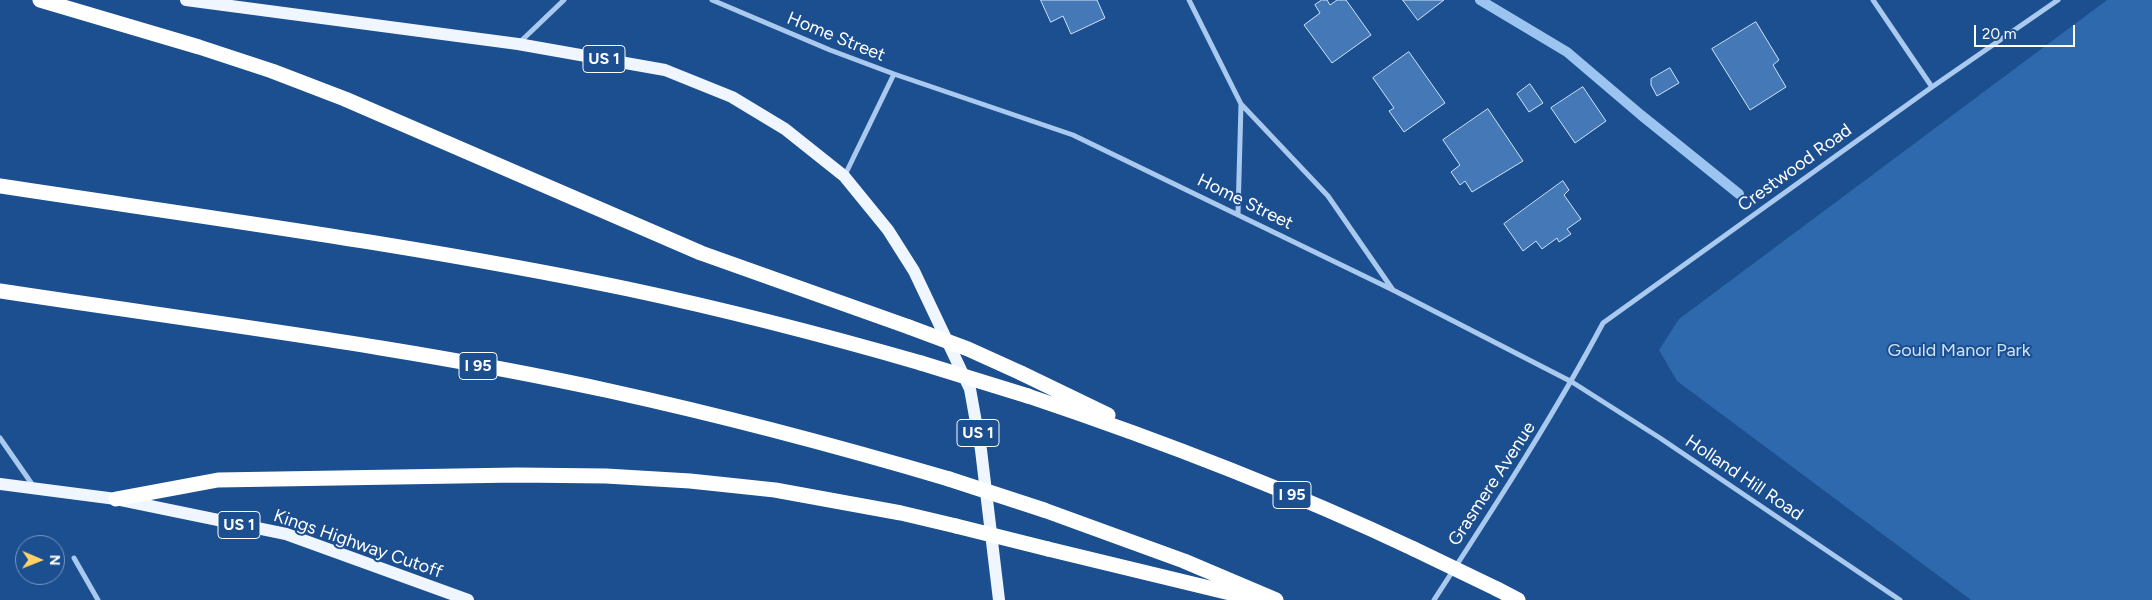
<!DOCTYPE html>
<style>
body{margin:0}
#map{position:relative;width:2152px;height:600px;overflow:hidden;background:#1b4f8f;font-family:Figtree,sans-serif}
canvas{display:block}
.north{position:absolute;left:15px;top:535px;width:50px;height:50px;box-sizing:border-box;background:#1b4f8f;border:1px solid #7695bc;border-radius:50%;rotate:91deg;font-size:14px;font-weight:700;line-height:20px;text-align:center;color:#fff}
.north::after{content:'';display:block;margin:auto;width:18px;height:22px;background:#ffd166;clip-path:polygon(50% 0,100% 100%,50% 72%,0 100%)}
.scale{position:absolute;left:1974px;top:25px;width:101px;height:22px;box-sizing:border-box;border:2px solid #fff;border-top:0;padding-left:6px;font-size:15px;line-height:18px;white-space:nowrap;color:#fff;-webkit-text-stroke:4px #1b4f8f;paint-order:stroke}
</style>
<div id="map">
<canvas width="2152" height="600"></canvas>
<div class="north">N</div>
<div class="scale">20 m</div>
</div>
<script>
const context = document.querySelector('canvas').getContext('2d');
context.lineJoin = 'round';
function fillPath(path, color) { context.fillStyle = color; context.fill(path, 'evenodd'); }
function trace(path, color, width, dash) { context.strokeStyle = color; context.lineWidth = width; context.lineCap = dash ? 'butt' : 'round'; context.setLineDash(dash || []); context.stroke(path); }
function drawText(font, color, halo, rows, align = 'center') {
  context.font = font + ' Figtree,sans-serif'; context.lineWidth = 4; context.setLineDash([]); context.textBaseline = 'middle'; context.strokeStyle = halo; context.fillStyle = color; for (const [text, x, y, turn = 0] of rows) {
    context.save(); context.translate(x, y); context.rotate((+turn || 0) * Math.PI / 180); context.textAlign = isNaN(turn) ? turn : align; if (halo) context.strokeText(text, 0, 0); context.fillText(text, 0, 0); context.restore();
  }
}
const green = new Path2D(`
 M2107,0H2152V600H1971L1677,381L1659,350L1679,319Z`);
const stream = new Path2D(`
 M1480,0L1567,52L1641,115L1739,194`);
const building = new Path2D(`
 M1041,0H1097L1105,18L1071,34L1063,16L1051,22Z
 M1322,0H1327L1330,5L1337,0H1346L1371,35L1332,63L1304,25L1320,13L1315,5Z
 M1403,0H1444L1418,20Z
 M1756,22L1779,60L1773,65L1786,87L1750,110L1712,49Z
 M1409,52L1445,103L1404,132L1389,111L1394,108L1373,78Z
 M1670,68L1679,83L1657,96L1651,85V79Z
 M1530,84L1543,103L1529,112L1517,94Z
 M1583,87L1606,121L1575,143L1551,108Z
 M1488,109L1523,161L1472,192L1465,181L1460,185L1451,172L1460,165L1443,140Z
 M1563,181L1569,190L1564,195L1581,219L1567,229L1571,234L1559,242L1557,238L1542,249L1536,241L1523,251L1504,224Z`);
const street = new Path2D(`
 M712,0L830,50L894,74L1073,135L1393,290L1572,382L1660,438L1900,600
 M1189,0L1241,104L1328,196L1393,290
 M1873,0L1932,87
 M519,43L564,0
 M845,175L894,74
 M1238,214L1241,104
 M0,438L34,487
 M74,558L98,600
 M1434,600C1493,509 1552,419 1603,323L1932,87L2058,0`);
const primary = new Path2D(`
 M186,0L518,44L665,70L732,97L785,129L844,176L888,230L914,271L970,389L981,450L999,600
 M0,484L116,499L286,534L468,600`);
const highway = new Path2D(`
 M40,0L199,47L272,71L345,99L701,253L909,327
 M0,186C210,218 421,246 628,289C727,310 824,335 921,363
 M0,291C203,322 409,347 610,391C724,416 837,446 949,479
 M1021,373L1108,415
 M1028,396C1159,440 1289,490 1414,549
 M116,499L218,480L517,475L606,476L690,481L775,490L901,513L956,526
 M1044,510L1184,561L1276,600
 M1048,549L1255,599
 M1497,589L1518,600`);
const highwayBridge = new Path2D(`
 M909,327L968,349L1021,373
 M921,363L1028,396
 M949,479L1044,510
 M956,526L1048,549
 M1414,549L1497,589`);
const shields = [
 [604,59,42],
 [478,366,38],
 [978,433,42],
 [1292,495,38],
 [239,525,42]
];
const shieldNames = [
 ["US 1",604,59],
 ["I 95",478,366],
 ["US 1",978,433],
 ["I 95",1292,495],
 ["US 1",239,525]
];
const streetNames = [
 ["Home Street",836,37,22],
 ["Crestwood Road",1795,168,-36],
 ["Home Street",1245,202,26],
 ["Holland Hill Road",1744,478,34],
 ["Grasmere Avenue",1492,484,-57],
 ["Kings Highway Cutoff",358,544,19]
];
const parkNames = [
 ["Gould Manor Park",1959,351]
];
fillPath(green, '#2e69ad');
trace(stream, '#9cc4f0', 10);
fillPath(building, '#4478b7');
trace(building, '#cfe3fa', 1);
trace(street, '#a9c9ee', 5);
trace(primary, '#f0f6ff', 12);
trace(highway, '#fff', 15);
trace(highwayBridge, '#fff', 15);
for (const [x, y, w] of shields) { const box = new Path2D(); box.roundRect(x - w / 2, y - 13.5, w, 27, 4); context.fillStyle = '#1b4f8f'; context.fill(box); trace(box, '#fff', 1); }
drawText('bold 16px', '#fff', null, shieldNames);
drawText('18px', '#fff', '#1b4f8f', streetNames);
drawText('18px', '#cfe3fa', '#1b4f8f', parkNames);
</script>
